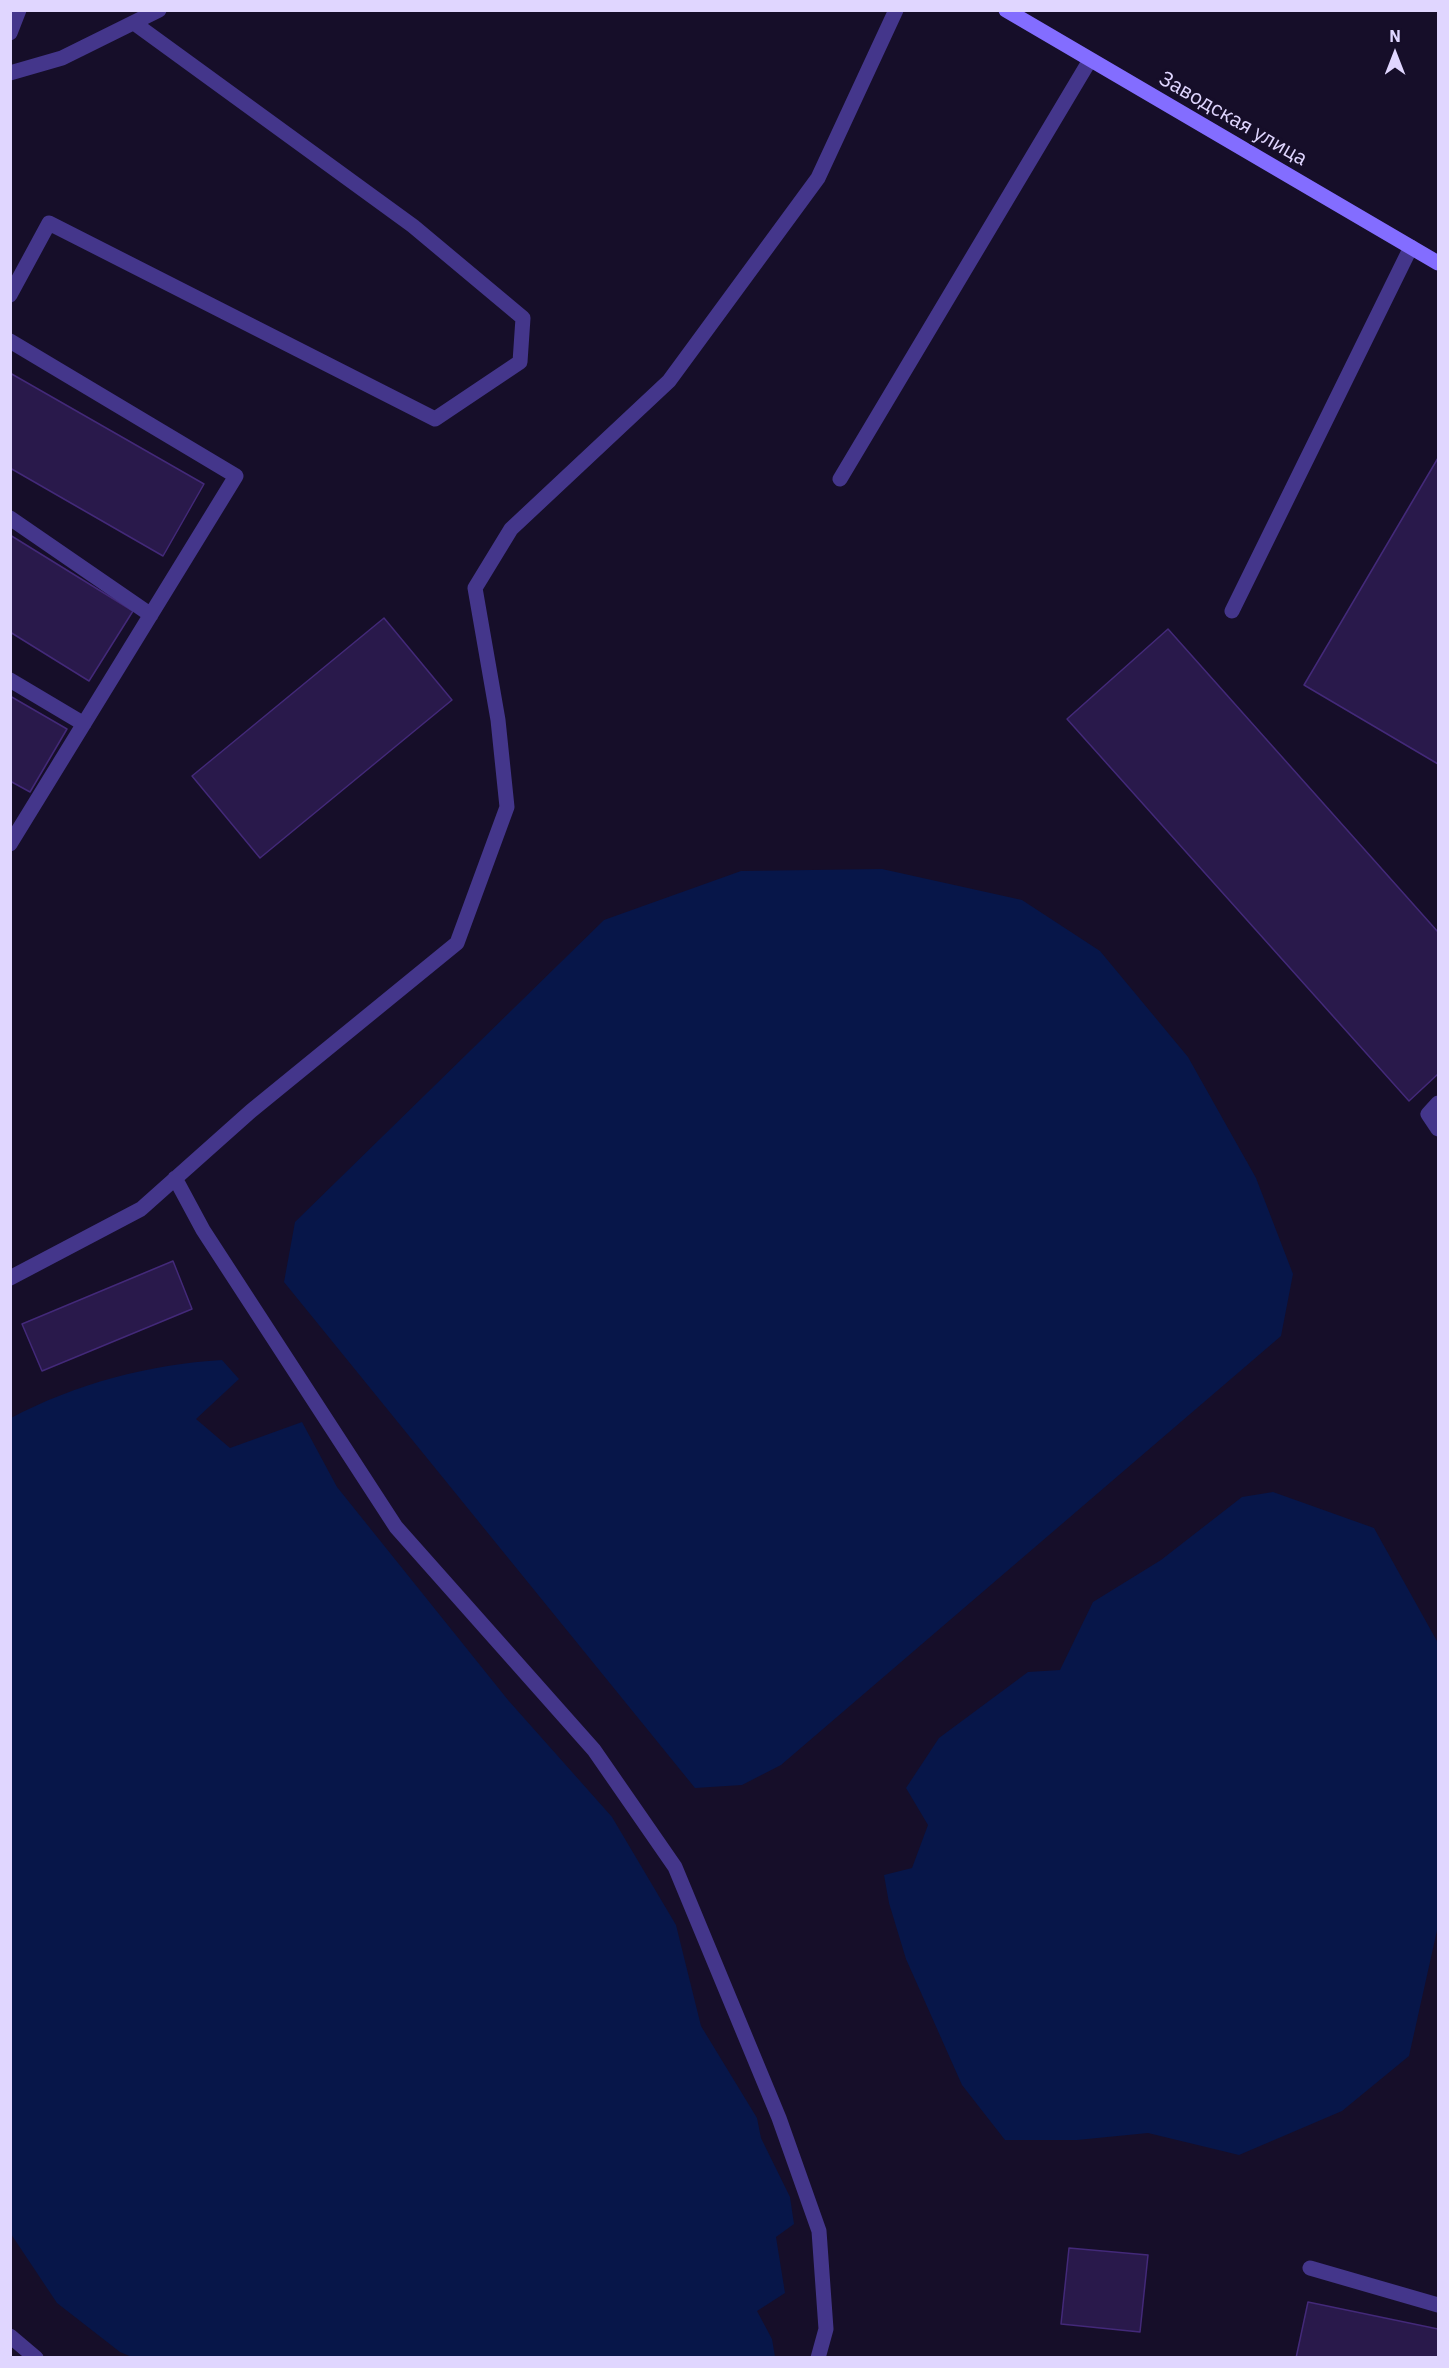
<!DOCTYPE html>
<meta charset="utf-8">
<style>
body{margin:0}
#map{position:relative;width:1449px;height:2368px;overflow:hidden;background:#160e29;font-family:"IBM Plex Sans",sans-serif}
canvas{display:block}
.frame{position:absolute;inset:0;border:12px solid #e0d6ff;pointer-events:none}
.north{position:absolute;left:1365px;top:24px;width:60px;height:60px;-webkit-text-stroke:4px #160e29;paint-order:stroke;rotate:0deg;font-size:16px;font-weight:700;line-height:24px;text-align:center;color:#e0d6ff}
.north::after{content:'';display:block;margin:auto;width:21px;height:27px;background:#e0d6ff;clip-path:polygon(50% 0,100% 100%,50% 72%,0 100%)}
</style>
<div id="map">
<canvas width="1449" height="2368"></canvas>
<div class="frame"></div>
<div class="north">N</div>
</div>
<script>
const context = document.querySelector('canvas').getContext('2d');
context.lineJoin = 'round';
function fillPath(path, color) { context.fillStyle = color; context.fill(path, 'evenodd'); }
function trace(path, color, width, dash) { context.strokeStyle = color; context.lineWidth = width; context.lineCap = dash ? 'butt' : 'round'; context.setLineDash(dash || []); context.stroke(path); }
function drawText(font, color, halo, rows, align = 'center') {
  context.font = font + ' "IBM Plex Sans",sans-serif'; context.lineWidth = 6; context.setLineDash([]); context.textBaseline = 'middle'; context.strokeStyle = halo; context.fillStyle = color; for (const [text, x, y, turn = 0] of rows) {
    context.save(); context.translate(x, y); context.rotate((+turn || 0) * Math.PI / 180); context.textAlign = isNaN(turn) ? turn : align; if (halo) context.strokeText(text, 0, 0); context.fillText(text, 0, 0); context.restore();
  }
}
const water = new Path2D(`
 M882,869L1022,900L1100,951L1188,1057L1256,1178L1293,1274L1281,1336L781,1765L742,1785L695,1788L284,1282L295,1222L604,920L741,871Z
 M222,1360L239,1379L196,1419L230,1448L302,1422L337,1487L508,1700L612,1817L676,1925L701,2026L757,2118L761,2138L790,2197L794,2224L776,2237L785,2293L757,2311L772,2339L775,2357H132L120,2352L57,2303L11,2234V1418C75,1384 150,1364 222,1360Z
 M1273,1492L1374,1528L1438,1643V1926L1409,2056L1342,2111L1239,2155L1148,2133L1077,2140H1005L962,2085L906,1959L889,1903L884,1875L912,1868L928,1825L906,1788L939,1738L1028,1672L1060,1670L1093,1602L1161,1560L1242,1497Z`);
const building = new Path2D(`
 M10,373L204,484L163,556L10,468Z
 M1438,458V764L1304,685Z
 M10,535L133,611L89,681L10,632Z
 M384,618L452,700L260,858L192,776Z
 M1168,629L1438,932V1074L1409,1101L1067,719Z
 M10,696L67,729L30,792L10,781Z
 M173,1261L192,1309L42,1371L22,1324Z
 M1069,2248L1148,2255L1140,2332L1061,2324Z
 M1308,2302L1438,2329V2358H1296Z`);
const lane = new Path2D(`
 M10,33L19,10
 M10,73L62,58L159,10
 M10,295L49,223L435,419L520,362L523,318L413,226L134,23
 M10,341L236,476L10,844
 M840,479L1090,60
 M10,518L151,615
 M1232,611L1411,247
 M10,680L84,724
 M1438,1103L1428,1114L1438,1129
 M175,1178L203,1230L396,1527L594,1750L675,1867L779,2118L819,2231L826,2329L818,2358
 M10,1278L141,1209L251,1111L457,943L507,807L498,720L475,588L511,529L669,381L818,178L896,10
 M1310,2268L1438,2305
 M10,2336L36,2358`);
const secondary = new Path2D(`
 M1006,10L1438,263`);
const streetNames = [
 ["Заводская улица",1233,119,30]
];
fillPath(water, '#071649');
fillPath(building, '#29194b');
trace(building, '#432979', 1.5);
trace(lane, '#44368b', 15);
trace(secondary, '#836dff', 15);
drawText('21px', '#e0d6ff', '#160e29', streetNames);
</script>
